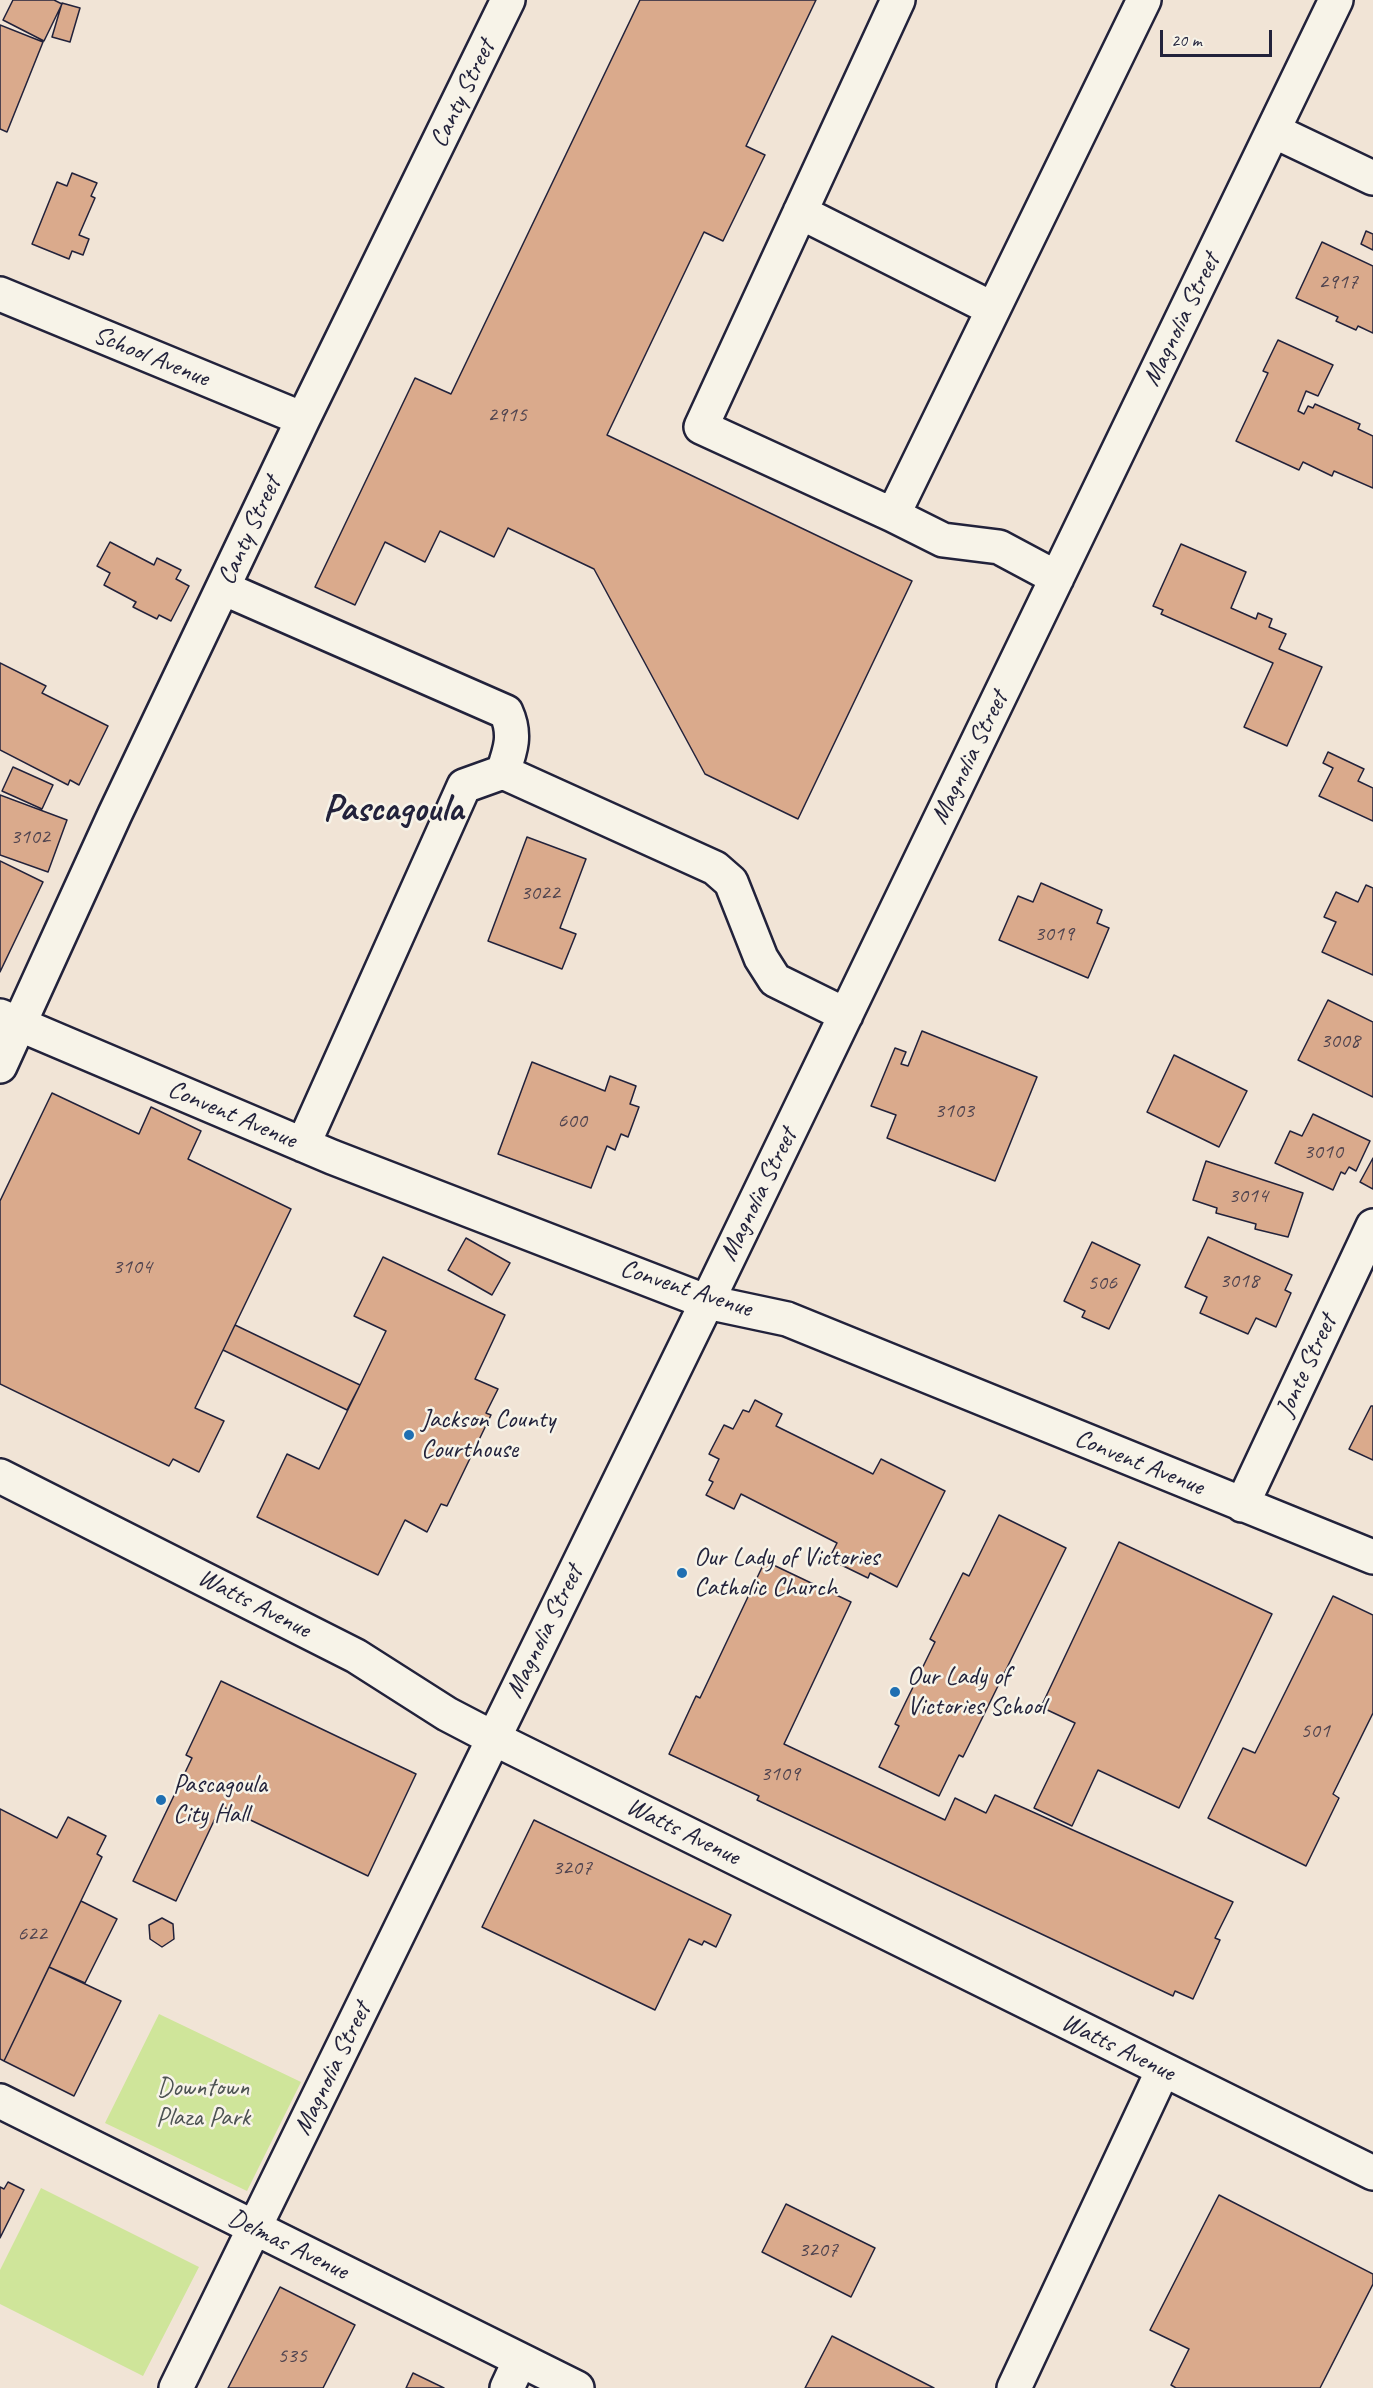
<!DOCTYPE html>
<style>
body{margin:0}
#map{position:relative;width:1373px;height:2388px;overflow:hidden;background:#f1e4d6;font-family:Caveat,sans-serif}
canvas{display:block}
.scale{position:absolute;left:1160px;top:30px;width:112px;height:27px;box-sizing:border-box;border:3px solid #22223b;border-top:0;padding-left:8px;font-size:18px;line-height:21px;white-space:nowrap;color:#22223b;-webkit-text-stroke:4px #f7f3e8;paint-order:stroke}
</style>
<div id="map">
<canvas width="1373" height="2388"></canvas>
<div class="scale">20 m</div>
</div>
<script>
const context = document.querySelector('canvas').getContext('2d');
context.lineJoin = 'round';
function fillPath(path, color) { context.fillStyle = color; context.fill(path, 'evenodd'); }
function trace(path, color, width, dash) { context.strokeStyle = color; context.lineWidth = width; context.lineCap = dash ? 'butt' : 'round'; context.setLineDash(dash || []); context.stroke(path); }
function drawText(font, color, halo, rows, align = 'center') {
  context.font = font + ' Caveat,sans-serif'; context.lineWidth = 5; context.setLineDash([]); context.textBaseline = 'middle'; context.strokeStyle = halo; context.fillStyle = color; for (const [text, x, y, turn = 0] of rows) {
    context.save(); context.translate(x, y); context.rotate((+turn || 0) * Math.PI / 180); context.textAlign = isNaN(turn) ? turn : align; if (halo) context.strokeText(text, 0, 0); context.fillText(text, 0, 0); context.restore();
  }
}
const green = new Path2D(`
 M159,2014L301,2082L247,2191L105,2123Z
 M41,2188L199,2267L143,2376L0,2304V2270Z`);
const building = new Path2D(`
 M13,0H54L62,4L44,41L3,20Z
 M640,0H816L746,146L765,155L723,241L704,232L607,435L912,581L798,819L705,774L594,569L508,528L494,557L440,531L425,562L385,542L355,605L315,587L415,378L451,394Z
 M62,3L80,8L70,42L52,37Z
 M0,25L43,42L7,132L0,129Z
 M72,173L97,183L91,196L95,198L79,235L89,239L83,255L72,251L69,259L32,244L57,182L67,186Z
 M1366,231L1373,234V250L1361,244Z
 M1322,242L1373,266V333L1358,326L1356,330L1336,321L1338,317L1296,298Z
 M1278,340L1333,365L1318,396L1306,391L1298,411L1304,414L1308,406L1313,408L1315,404L1360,424L1358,429L1373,436V488L1334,471L1332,476L1303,462L1299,470L1236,441L1268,373L1263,371Z
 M110,542L154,565L157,558L181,570L176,579L189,586L171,621L159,615L157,619L133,607L136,602L104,585L110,573L97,566Z
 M1181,544L1246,572L1231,608L1256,619L1258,613L1272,619L1269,627L1286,634L1279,649L1322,667L1287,746L1244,727L1273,663L1161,614L1163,610L1153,606Z
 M0,663L46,686L42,693L108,726L79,785L70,780L68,785L0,750Z
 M1328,752L1364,769L1358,781L1373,788V821L1319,796L1333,768L1323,763Z
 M13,767L53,785L42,809L2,791Z
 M0,795L67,820L48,872L0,855Z
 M527,837L586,859L560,928L576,934L562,969L488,941Z
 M0,861L43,882L0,972Z
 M1041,883L1102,910L1097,923L1109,928L1088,978L999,940L1018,896L1033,902Z
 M1366,885L1373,888V975L1322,952L1336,922L1324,917L1336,892L1358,902Z
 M1328,1000L1373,1022V1097L1298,1060Z
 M922,1031L1037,1077L995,1181L887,1138L896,1115L871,1106L895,1048L906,1052L901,1064L908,1066Z
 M1174,1055L1247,1091L1219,1147L1147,1112Z
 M532,1062L605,1091L610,1076L636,1086L630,1104L639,1107L628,1137L621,1134L615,1150L607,1146L591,1188L498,1154Z
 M52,1093L139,1134L151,1107L201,1131L188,1159L291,1209L195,1408L224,1421L199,1472L173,1459L169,1466L0,1384V1201Z
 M1313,1114L1370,1141L1356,1171L1349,1167L1345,1174L1341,1172L1333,1190L1275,1163L1290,1131L1302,1136Z
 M1373,1158V1189L1360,1182Z
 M1206,1161L1303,1193L1288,1237L1255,1229L1256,1224L1216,1213L1217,1208L1193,1200Z
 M1208,1237L1292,1275L1285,1290L1291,1293L1276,1327L1256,1318L1248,1334L1200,1313L1207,1297L1185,1287Z
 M466,1238L510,1263L492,1295L448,1270Z
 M1092,1242L1140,1265L1109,1329L1082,1317L1085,1311L1064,1301Z
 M383,1257L505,1315L475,1379L498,1389L486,1413L491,1415L447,1506L441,1504L427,1532L405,1520L378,1575L257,1517L287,1454L319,1469L360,1385L386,1331L354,1316Z
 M235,1325L360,1385L347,1410L223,1350Z
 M755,1400L782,1414L776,1426L873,1474L881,1459L945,1491L897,1587L870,1573L868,1578L829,1559L837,1543L741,1494L734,1509L706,1495L713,1482L709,1480L719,1459L709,1454L724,1425L733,1429L743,1410L749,1412Z
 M1371,1406H1373V1460L1349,1449Z
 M999,1515L1066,1548L963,1757L959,1755L939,1796L879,1767L899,1726L895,1724L935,1642L930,1639L963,1573L969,1576Z
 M1119,1542L1272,1614L1179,1808L1098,1770L1072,1826L1034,1808L1075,1723L1041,1707Z
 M765,1561L851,1602L784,1744L945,1820L955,1798L986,1813L995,1795L1233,1902L1215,1938L1220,1940L1193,1999L1175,1991L1173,1996L757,1800L759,1796L669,1754L696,1696L700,1698Z
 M1333,1596L1373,1615V1713L1333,1794L1339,1798L1306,1866L1208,1818L1243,1748L1255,1753Z
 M221,1681L416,1774L368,1876L221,1806L176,1901L133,1881L192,1758L186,1755Z
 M0,1809L57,1838L68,1817L106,1836L97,1854L102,1857L4,2061L0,2059Z
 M534,1820L731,1915L716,1947L704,1941L702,1945L689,1939L655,2010L482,1927Z
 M81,1901L117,1919L85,1983L49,1967Z
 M162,1918L173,1924L174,1939L162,1947L150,1939L149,1925Z
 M49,1967L121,2001L74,2096L4,2061Z
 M8,2182L24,2190L0,2238V2187L4,2189Z
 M1219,2195L1373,2274V2284L1320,2388H1176L1171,2385L1189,2349L1150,2330Z
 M786,2204L875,2248L851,2297L762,2252Z
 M280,2287L355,2325L323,2388H228Z
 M832,2336L934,2388H805Z
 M413,2373L444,2388H406Z`);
const minor = new Path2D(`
 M1274,131L1373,178
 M800,212L993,309
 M0,294L303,419
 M893,515L701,427L898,0
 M1057,578L999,547L943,540L893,515L1144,0
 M223,588L506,712C516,734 511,749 503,772L464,786L303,1145
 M503,772L715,868L731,882L761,958L775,980L846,1015
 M0,1016L332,1157L707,1302L787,1319L1373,1557
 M0,1066L115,814L303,419L508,0
 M0,1476L356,1656L447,1714L493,1738L1373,2173
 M1242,1505L1373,1226
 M0,2101L577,2388
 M176,2388L707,1302L1336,0
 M507,2388L520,2360
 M1014,2388L1163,2070`);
const markers = [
 [409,1435,6,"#1f6fb2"],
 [682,1573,6,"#1f6fb2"],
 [895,1692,6,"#1f6fb2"],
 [161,1800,6,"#1f6fb2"]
];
const numberNames = [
 ["2917",1338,282],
 ["2915",507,415],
 ["3102",30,837],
 ["3022",540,893],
 ["3019",1054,934],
 ["3008",1340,1041],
 ["3103",954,1111],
 ["600",572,1121],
 ["3010",1323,1152],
 ["3014",1248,1196],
 ["3104",132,1267],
 ["3018",1239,1281],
 ["506",1102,1283],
 ["501",1315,1731],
 ["3109",780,1774],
 ["3207",572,1868],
 ["622",32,1934],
 ["3207",818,2250],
 ["535",292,2356]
];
const streetNames = [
 ["Canty Street",463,94,-64],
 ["Magnolia Street",1182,320,-64],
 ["School Avenue",151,357,22],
 ["Canty Street",250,531,-65],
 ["Magnolia Street",970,758,-64],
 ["Convent Avenue",232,1115,23],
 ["Magnolia Street",759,1195,-64],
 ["Convent Avenue",686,1289,18],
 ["Jonte Street",1307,1366,-65],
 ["Convent Avenue",1139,1463,22],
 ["Watts Avenue",254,1604,27],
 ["Magnolia Street",545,1632,-64],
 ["Watts Avenue",683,1832,26],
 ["Watts Avenue",1118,2048,26],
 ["Magnolia Street",333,2069,-64],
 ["Delmas Avenue",288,2245,26]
];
const poiNames = [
 ["Jackson County",421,1420],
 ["Courthouse",421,1450],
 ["Our Lady of Victories",694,1558],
 ["Catholic Church",694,1588],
 ["Our Lady of",907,1677],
 ["Victories School",907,1707],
 ["Pascagoula",173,1785],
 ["City Hall",173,1815]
];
const parkNames = [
 ["Downtown",203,2088],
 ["Plaza Park",203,2118]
];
const townNames = [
 ["Pascagoula",393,810]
];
fillPath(green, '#cfe59a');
fillPath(building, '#daaa8c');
trace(building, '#22223b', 1.5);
trace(minor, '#22223b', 38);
trace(minor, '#f7f3e8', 33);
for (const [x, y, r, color] of markers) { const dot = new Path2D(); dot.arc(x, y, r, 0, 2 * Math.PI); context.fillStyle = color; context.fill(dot); trace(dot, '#f7f3e8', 2); }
drawText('22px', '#50444f', null, numberNames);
drawText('26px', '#22223b', '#f7f3e8', streetNames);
drawText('26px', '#22223b', '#f7f3e8', poiNames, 'left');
drawText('26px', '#4d5353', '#f7f3e8', parkNames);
drawText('bold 38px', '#22223b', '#f7f3e8', townNames);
</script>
